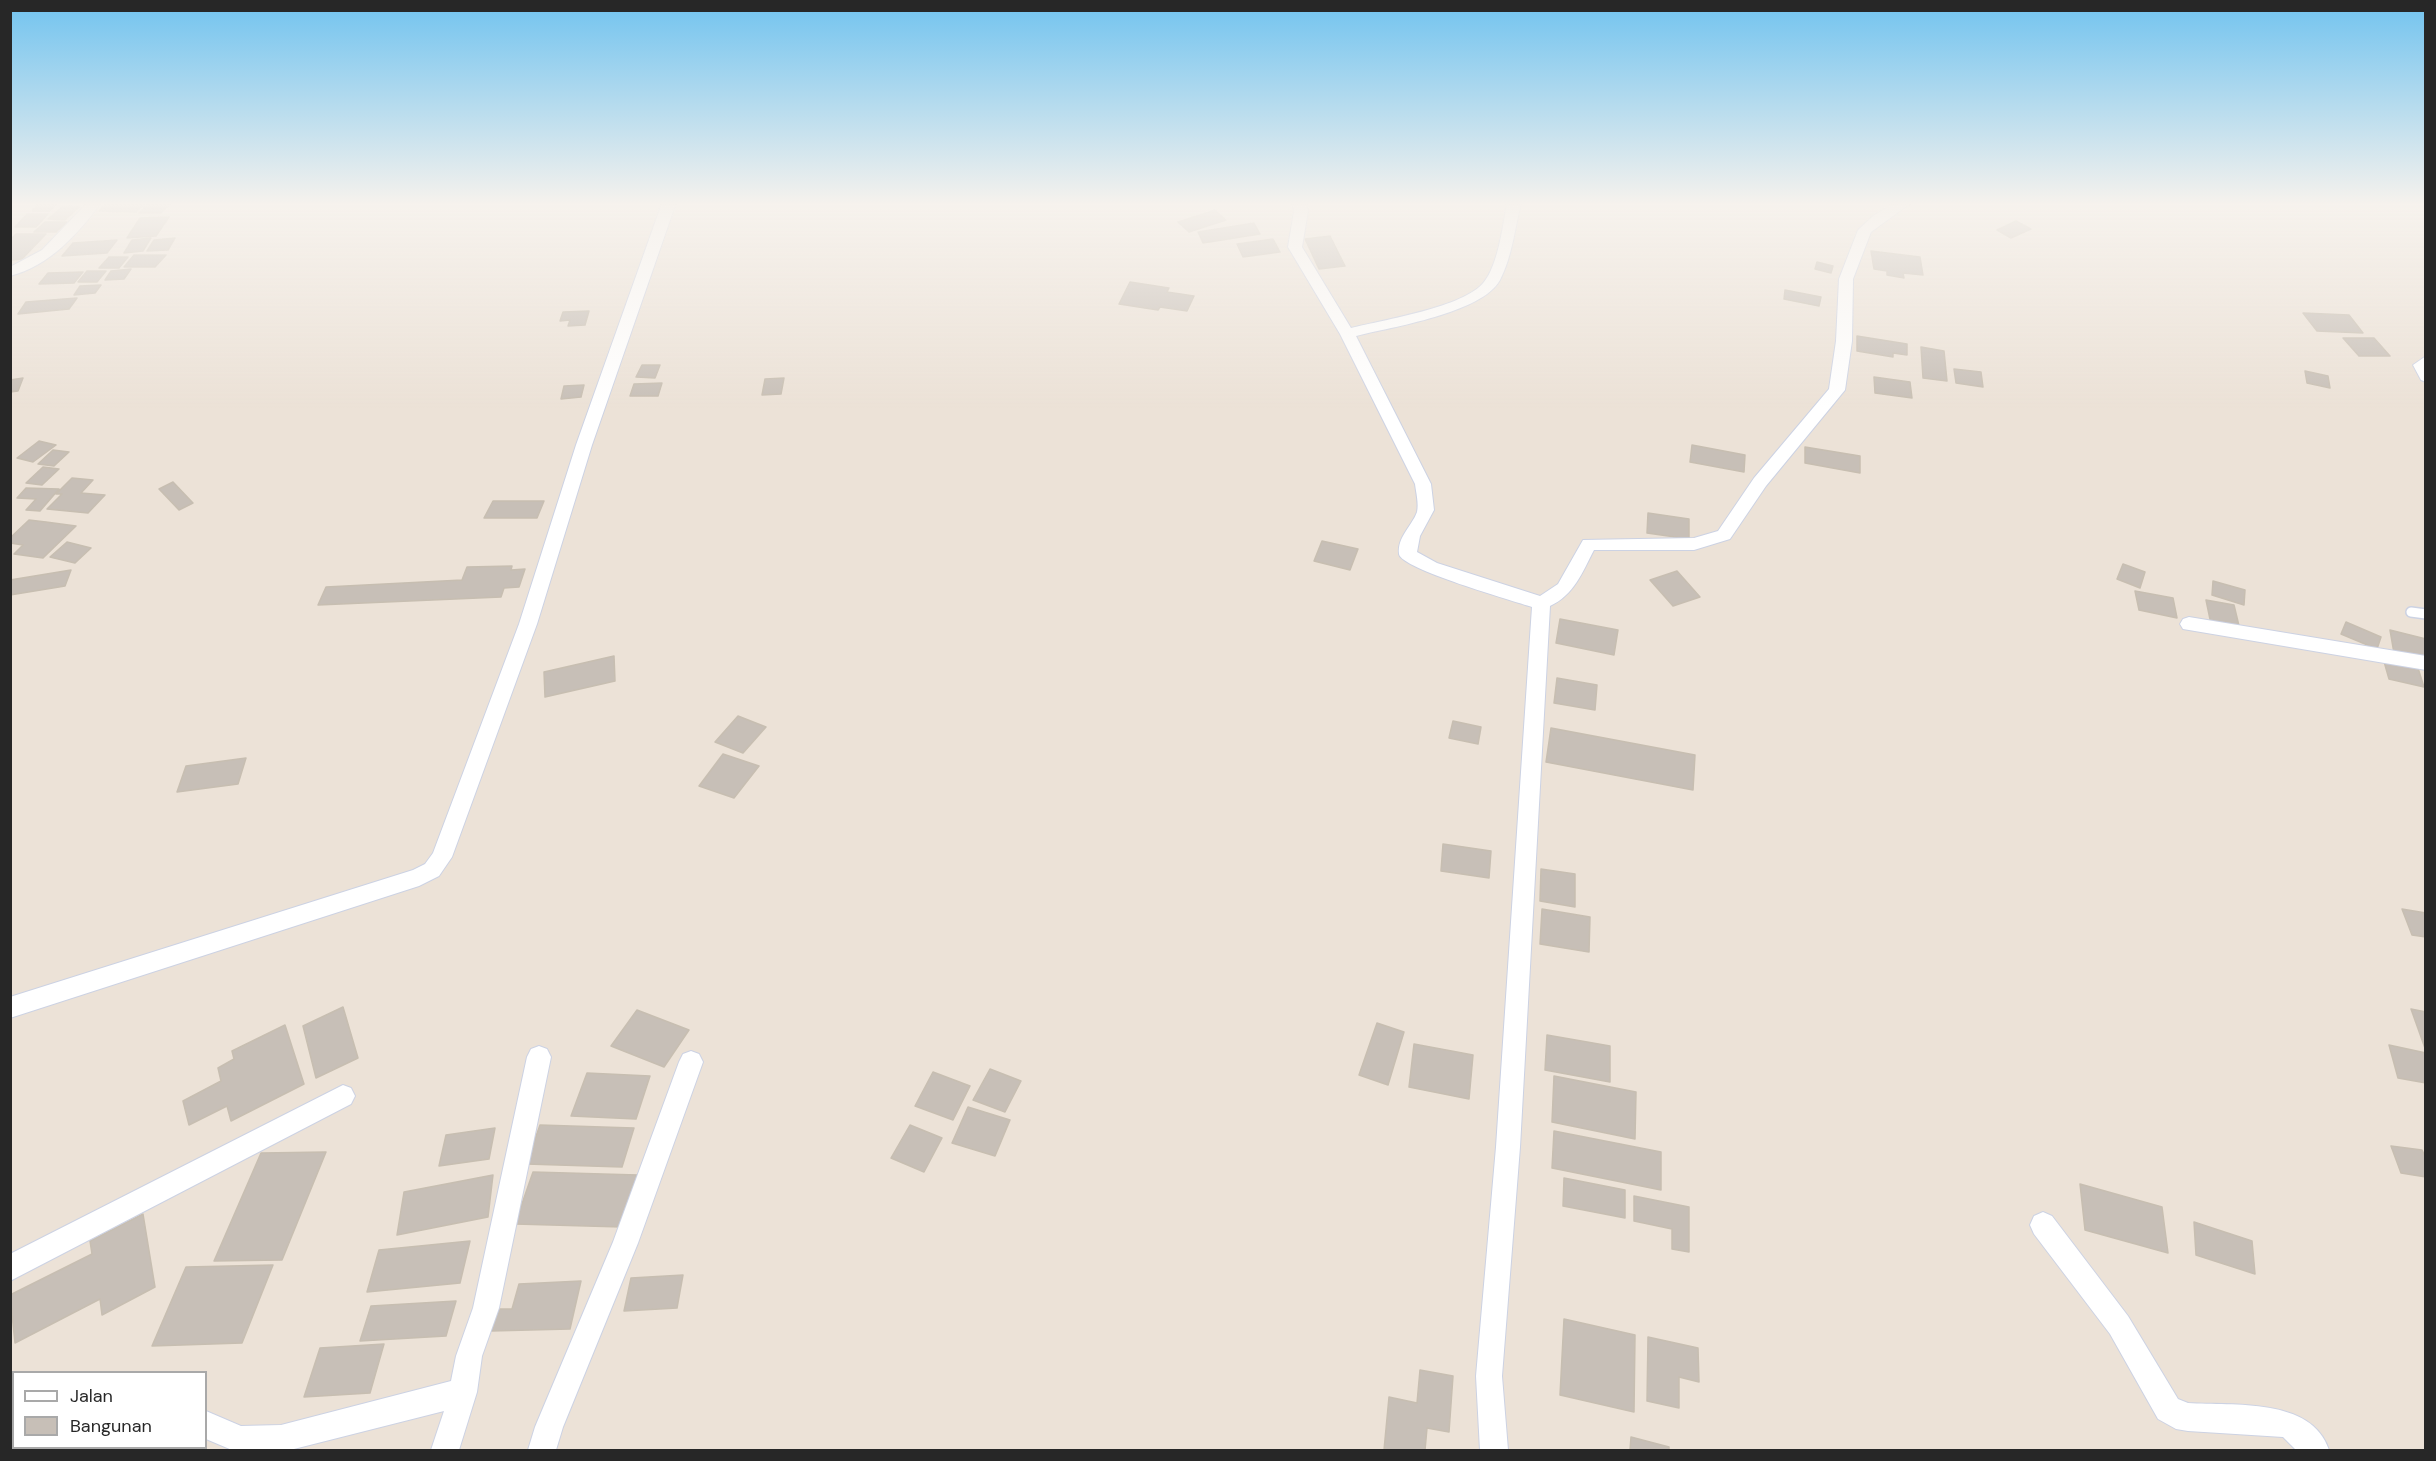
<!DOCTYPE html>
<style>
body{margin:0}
#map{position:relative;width:2436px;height:1461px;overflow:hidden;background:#ece2d7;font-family:"DM Sans",sans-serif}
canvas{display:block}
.frame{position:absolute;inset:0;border:12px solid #272727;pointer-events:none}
.legend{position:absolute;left:12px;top:1371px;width:195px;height:78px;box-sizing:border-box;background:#fff;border:2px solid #a9a9a9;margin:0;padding:8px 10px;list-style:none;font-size:18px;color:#272727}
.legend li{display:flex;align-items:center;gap:12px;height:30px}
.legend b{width:30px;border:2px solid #a9a9a9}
</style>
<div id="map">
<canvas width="2436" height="1461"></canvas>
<div class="frame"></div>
<ul class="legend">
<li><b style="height:8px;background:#fff"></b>Jalan</li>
<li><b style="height:16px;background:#c7bfb7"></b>Bangunan</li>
</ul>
</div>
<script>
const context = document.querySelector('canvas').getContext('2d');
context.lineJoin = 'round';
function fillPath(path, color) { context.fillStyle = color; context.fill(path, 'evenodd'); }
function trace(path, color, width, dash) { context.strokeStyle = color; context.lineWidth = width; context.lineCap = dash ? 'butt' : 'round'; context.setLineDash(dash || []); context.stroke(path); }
const building = new Path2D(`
 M39,203H57L50,211H32Z
 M107,203H145L136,212L99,211Z
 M149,203H171L161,213H139Z
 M63,206L79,207L65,220L48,219Z
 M1215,210L1226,220L1189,232L1178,222Z
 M27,214H48L36,227H15Z
 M169,217L156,236L127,238L140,218Z
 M2016,221L2031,229L2011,238L1997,230Z
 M45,222H67L56,232H34Z
 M1254,223L1260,234L1203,243L1198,232Z
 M16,234H46L22,259L10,260V240Z
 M1330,236L1345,266L1319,269L1305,239Z
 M151,238L143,251L124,253L132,240Z
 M175,238L168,250L147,251L154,240Z
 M1273,239L1280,252L1243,257L1237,244Z
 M117,240L107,253L62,256L73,243Z
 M1871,251L1920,257L1923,275L1903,273L1904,278L1887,275V271L1874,269Z
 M134,255H166L155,267H124Z
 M109,257H128L119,268H99Z
 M1817,262L1833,266L1831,273L1815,269Z
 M131,269L124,279L105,280L111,271Z
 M87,271H106L97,282H78Z
 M83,272L74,283L39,284L48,273Z
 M1130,282L1169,288L1167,292L1194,296L1187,311L1160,307L1158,310L1119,304Z
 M101,285L95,293L74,295L80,286Z
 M1785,290L1821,297L1819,306L1784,299Z
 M77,298L69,309L18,314L26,302Z
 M589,311L585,325L568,326L570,320L560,321L563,312Z
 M2303,313L2349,315L2363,333L2317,331Z
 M1857,336L1907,344V355L1893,353V357L1857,351Z
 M2343,338H2374L2390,356H2359Z
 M1921,347L1944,351L1947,381L1923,378Z
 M642,365H660L655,378L636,377Z
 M1954,369L1981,372L1983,387L1956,383Z
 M2305,371L2328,376L2330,388L2307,383Z
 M1874,377L1910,382L1912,398L1875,393Z
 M23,378L18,391L10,392V380Z
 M784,378L781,394L762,395L765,379Z
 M662,383L658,396H630L634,384Z
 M584,385L581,397L561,399L564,386Z
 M39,441L56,445L33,462L17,458Z
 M1692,445L1745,455L1744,472L1690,462Z
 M1805,447L1860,456V473L1805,463Z
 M53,450L69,452L54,466L38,464Z
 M43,467L59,469L42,485L26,483Z
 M72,478L93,480L81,493L105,495L88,513L47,509L62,494H56Z
 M173,482L193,503L179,510L159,489Z
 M26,488L59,489L40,511L26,510L36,499L17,498Z
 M493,501H544L537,518H484Z
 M1648,513L1689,519V539L1647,533Z
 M29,520L46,522L76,526L43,558L14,554L23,545L10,543V538Z
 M1322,541L1358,549L1350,570L1314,561Z
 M67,542L91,548L75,563L50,557Z
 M2123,564L2145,572L2140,588L2117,579Z
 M512,566L511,570L525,569L519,587L504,588L501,597L318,605L326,587L462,580L467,567Z
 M71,570L65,586L10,595V580Z
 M1677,571L1700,597L1673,606L1650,580Z
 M2213,581L2245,590L2244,605L2212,595Z
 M2135,591L2173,598L2177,618L2139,610Z
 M2206,600L2234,605L2240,630L2211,624Z
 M1560,619L1618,630L1614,655L1556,643Z
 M2346,622L2381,637L2377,649L2341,634Z
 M2390,630L2426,639V661L2394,653Z
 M614,656L615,681L545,697L544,672Z
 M2383,658L2417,665L2424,687L2389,679Z
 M1557,678L1597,685L1595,710L1554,703Z
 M738,716L766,727L743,753L715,742Z
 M1453,721L1481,727L1478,744L1449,738Z
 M1551,728L1695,755L1693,790L1546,762Z
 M723,754L759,766L734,798L699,786Z
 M246,758L238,784L177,792L186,766Z
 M1443,844L1491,851L1489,878L1441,871Z
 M1541,869L1575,874V907L1540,901Z
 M1542,909L1590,917L1589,952L1540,944Z
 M2402,909L2426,913V937L2412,935Z
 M343,1007L358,1058L316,1078L303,1026Z
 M2411,1009L2426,1012V1051Z
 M637,1010L689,1030L664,1067L611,1046Z
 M1377,1023L1404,1032L1388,1085L1359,1075Z
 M285,1025L304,1084L231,1121L227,1106L189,1125L183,1101L221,1081L218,1068L234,1059L232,1051Z
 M1547,1035L1610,1046V1082L1545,1070Z
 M1414,1044L1473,1055L1469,1099L1409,1087Z
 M2389,1045L2426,1053V1083L2398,1078Z
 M990,1069L1021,1081L1005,1112L973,1100Z
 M933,1072L970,1086L953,1120L915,1106Z
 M587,1073L650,1076L636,1119L571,1116Z
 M1554,1076L1636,1092L1635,1139L1552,1122Z
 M968,1107L1010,1120L995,1156L952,1143Z
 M540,1125L634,1128L622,1167L526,1164Z
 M910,1125L942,1138L924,1172L891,1158Z
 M495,1128L489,1159L439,1166L446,1135Z
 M1554,1131L1661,1152V1190L1552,1168Z
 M2391,1146L2422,1150L2426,1158V1177L2401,1173Z
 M326,1152L282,1260L214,1261L261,1153Z
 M533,1172L638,1175L622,1227L515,1224Z
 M493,1175L488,1217L397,1235L404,1192Z
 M1564,1178L1625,1190V1218L1563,1206Z
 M2080,1184L2162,1207L2168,1253L2085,1230Z
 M1634,1196L1689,1207V1252L1672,1249V1229L1634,1221Z
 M143,1214L155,1287L102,1315L100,1299L15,1343L10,1295L92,1254L90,1241Z
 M2194,1222L2252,1241L2255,1274L2196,1255Z
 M470,1241L460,1283L367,1292L379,1250Z
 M273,1265L242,1343L152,1346L186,1267Z
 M683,1275L677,1308L624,1311L631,1278Z
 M581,1281L570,1329L491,1331L497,1309H512L519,1284Z
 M456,1301L446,1336L360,1341L371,1306Z
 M1564,1319L1635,1335L1634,1412L1560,1395Z
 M1648,1337L1698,1348L1699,1382L1679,1377V1408L1647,1401Z
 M384,1344L370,1393L304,1397L320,1348Z
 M1420,1370L1453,1376L1449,1432L1427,1428L1425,1450H1384L1389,1397L1417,1403Z
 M1631,1437L1669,1447V1450H1630Z
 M23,1448H81V1450H16Z`);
const lane = new Path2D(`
 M2411,612L2426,614`);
const street = new Path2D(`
 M87,203H101C78,234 49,266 10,276V267L42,250Z
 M662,203H676L592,445L537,624L452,857L439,876L419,886L10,1018V997L413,870L425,864L433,853L519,624L576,445Z
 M1292,203H1306L1308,211L1302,247L1351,328C1383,320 1465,307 1484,282C1498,265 1503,225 1507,203H1521C1515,228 1512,257 1500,280C1482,313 1392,327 1356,336L1431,484L1434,510L1420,536L1417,552L1437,563L1540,596L1558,584L1583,540L1694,538L1718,531L1754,478L1829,389L1836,341L1839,279L1858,230L1873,216L1894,203H1911L1871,232L1853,279L1852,341L1845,390L1766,486L1730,539L1694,550H1594C1582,573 1574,595 1550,606L1520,1147L1502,1376L1508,1450H1480L1476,1376L1496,1147L1532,607C1514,601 1401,569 1399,554C1397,537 1412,526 1417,512C1419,504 1416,492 1415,484L1340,334L1288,247L1294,211Z
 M2426,356V382L2421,380L2413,365Z
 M2189,617L2426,656V670L2183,629L2180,624L2183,619Z
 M539,1046L547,1049L551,1057L499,1308L482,1356L477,1392L459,1450H431L444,1411L290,1450H232L206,1439V1411L241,1426L281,1425L451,1381L456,1356L473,1308L527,1057L531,1049Z
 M691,1051L699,1054L703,1062L638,1243L563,1427L556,1450H528L535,1427L613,1242L679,1062L683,1054Z
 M343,1085L351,1088L355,1096L351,1104L10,1281V1254Z
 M2043,1212L2052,1216L2128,1316L2178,1399L2188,1403C2233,1406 2312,1397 2329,1450H2296L2283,1437L2188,1431L2176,1429L2158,1419L2110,1334L2034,1234L2030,1225L2034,1216Z
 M14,1412V1440L10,1441V1413Z`);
fillPath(building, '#c7bfb7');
trace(building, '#c7beb1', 1.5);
trace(lane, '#ccd2e3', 12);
trace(street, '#ccd2e3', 2);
trace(lane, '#fff', 9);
fillPath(street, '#fff');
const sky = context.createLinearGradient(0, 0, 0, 408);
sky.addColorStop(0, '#71c3ef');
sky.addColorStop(0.5, '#f6f2ed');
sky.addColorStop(1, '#f6f2ed00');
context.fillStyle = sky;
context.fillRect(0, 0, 2436, 408);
</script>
